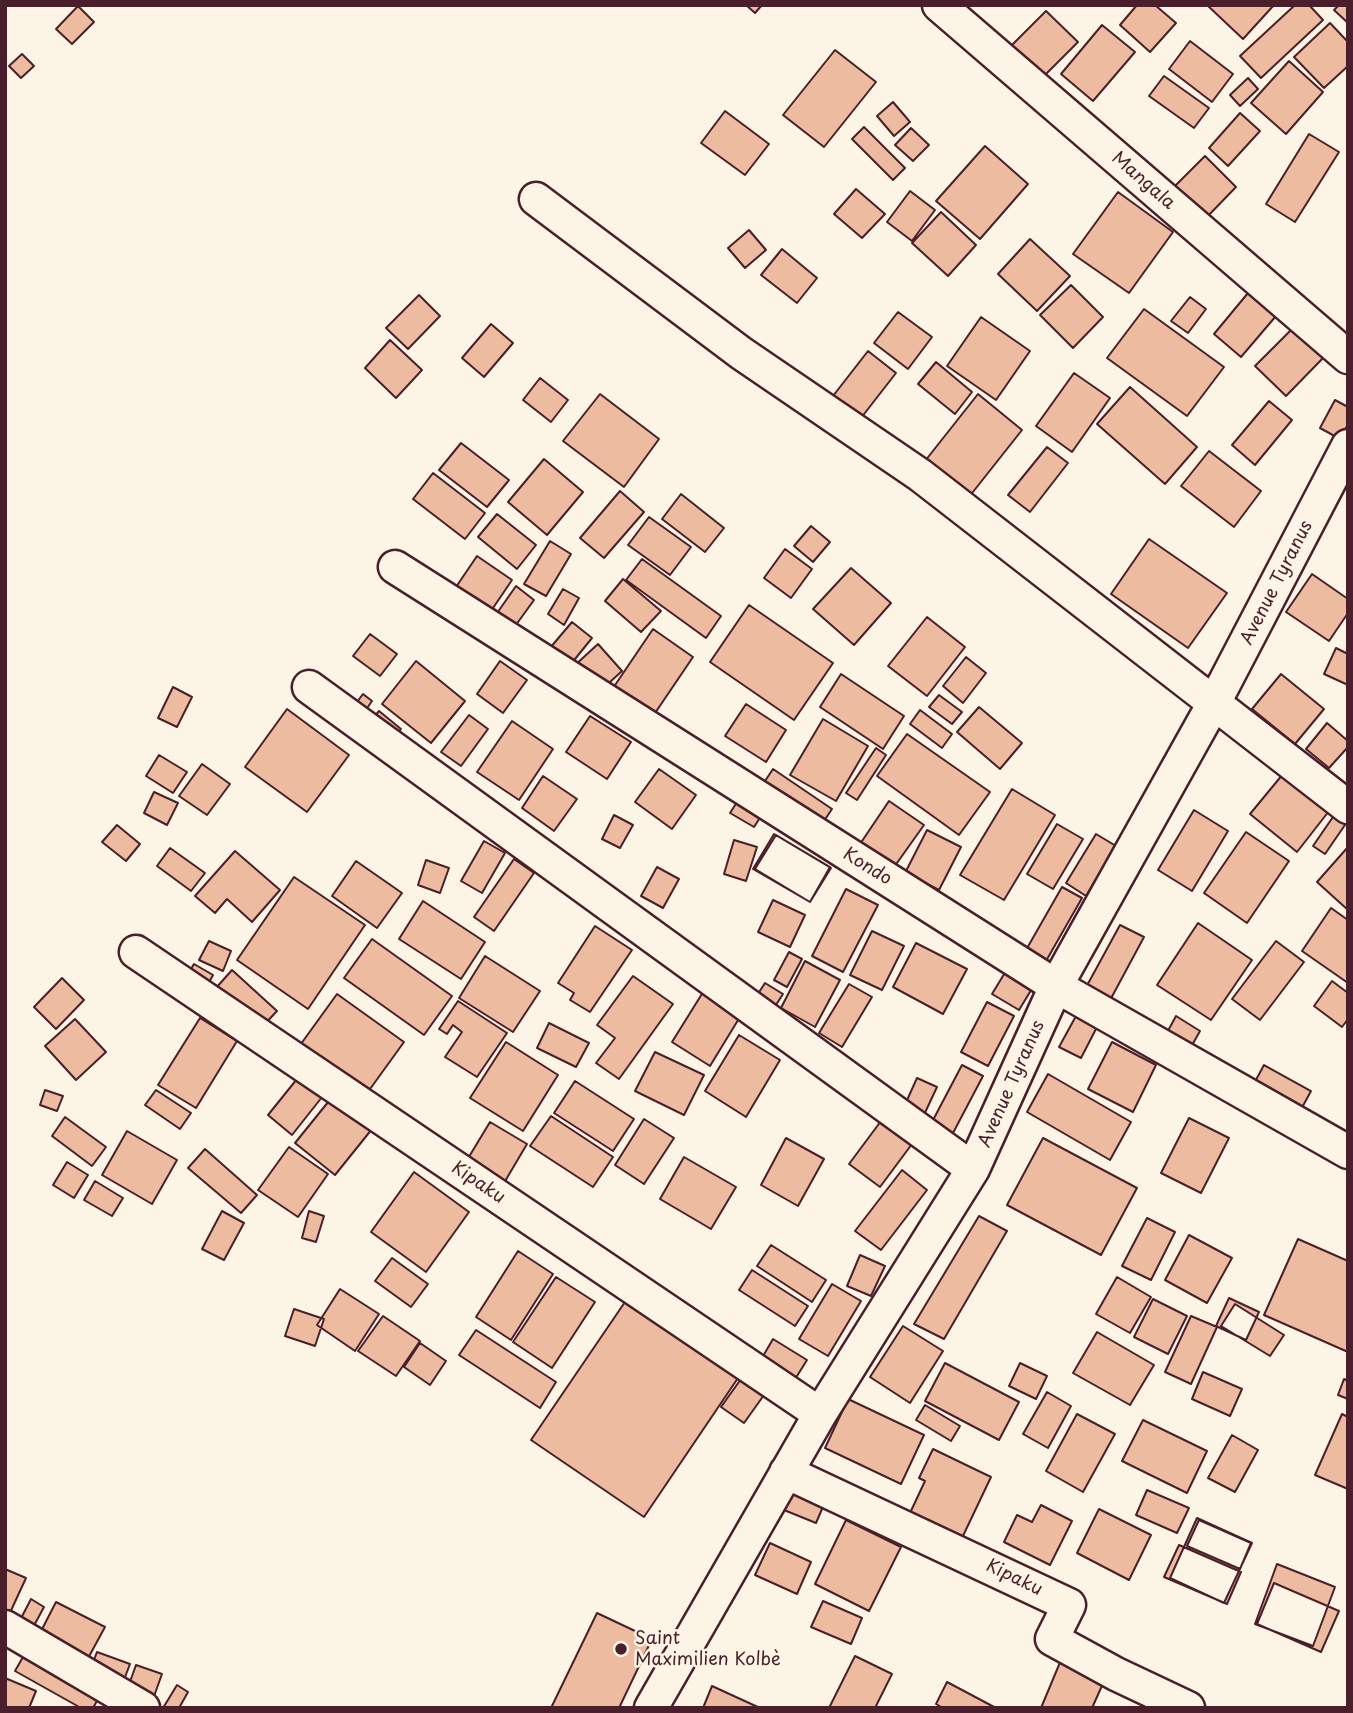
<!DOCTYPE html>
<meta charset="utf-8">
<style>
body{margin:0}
#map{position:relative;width:1353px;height:1713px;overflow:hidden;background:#fcf5e5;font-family:"Playpen Sans",sans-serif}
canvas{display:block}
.frame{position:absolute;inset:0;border:7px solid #4a1f2b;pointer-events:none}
</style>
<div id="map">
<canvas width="1353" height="1713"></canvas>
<div class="frame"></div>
</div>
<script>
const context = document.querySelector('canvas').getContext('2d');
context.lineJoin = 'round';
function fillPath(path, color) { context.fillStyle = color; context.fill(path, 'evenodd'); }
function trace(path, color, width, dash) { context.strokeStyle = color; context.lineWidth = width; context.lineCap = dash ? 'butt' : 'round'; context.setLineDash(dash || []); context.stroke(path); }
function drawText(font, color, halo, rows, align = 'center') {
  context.font = font + ' "Playpen Sans",sans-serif'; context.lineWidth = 5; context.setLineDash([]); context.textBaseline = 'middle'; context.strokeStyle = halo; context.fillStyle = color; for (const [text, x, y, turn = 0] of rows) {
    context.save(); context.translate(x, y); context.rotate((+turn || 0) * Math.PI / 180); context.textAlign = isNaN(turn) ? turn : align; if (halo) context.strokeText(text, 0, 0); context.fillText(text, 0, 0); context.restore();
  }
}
const building = new Path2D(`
 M746,5H762L755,13Z
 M1137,5H1155L1176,23L1150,52L1120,25Z
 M1207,5H1274L1243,39Z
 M1295,5H1309L1323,20L1261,78L1240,56Z
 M1339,5H1348V23L1334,10Z
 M78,6L94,22L72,44L56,29Z
 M1046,11L1078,42L1040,80L1008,49Z
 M1330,23L1348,42V66L1324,88L1294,57Z
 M1102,25L1135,52L1093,101L1061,74Z
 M1190,41L1233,74L1212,102L1169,69Z
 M835,50L876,82L824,147L783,115Z
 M22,54L34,66L21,78L9,66Z
 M1289,61L1323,92L1286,134L1251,103Z
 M1164,76L1209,108L1194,128L1149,96Z
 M1248,78L1258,89L1240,106L1230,95Z
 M893,102L910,122L894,136L877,116Z
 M725,111L769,144L745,175L701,143Z
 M1240,113L1260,131L1228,166L1209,148Z
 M864,127L905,168L893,180L852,139Z
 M911,128L929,145L913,161L895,145Z
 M1309,134L1339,152L1295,222L1266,204Z
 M985,146L1028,184L980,239L936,201Z
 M1205,156L1236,187L1205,219L1173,188Z
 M856,189L885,214L862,238L834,214Z
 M910,191L935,210L912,241L887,222Z
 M1118,192L1173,232L1129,293L1073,254Z
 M941,212L976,245L948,276L912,243Z
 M749,230L766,250L745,268L728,248Z
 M1030,239L1070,276L1037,311L998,274Z
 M782,249L817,278L797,303L761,275Z
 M1071,285L1103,317L1073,348L1040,315Z
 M1248,293L1276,316L1241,357L1214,334Z
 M419,295L440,316L408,349L386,328Z
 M1190,297L1206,309L1188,333L1171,321Z
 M1144,309L1224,367L1187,416L1107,358Z
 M898,312L932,337L908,369L874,343Z
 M981,317L1030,351L996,400L947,366Z
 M491,324L513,343L484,377L462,358Z
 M1295,326L1325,356L1286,396L1255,366Z
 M390,340L422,370L396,398L365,368Z
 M868,351L896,373L861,418L833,396Z
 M936,362L972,392L955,414L918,384Z
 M1074,373L1110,398L1072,452L1036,426Z
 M540,378L568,400L551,422L523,400Z
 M1130,387L1197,447L1165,484L1097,424Z
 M600,394L659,439L624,487L563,441Z
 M978,394L1022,430L969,497L925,461Z
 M1335,400L1348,407V424L1340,439L1320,428Z
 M1269,401L1292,420L1255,465L1232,445Z
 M461,443L509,480L487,507L439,470Z
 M1047,447L1068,463L1030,512L1008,495Z
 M1209,451L1261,491L1234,527L1181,486Z
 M544,459L583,492L547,535L508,502Z
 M433,473L485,513L465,539L413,499Z
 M620,491L644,512L604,558L580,538Z
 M681,494L724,528L705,552L662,519Z
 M497,514L536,545L517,569L478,537Z
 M649,517L691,547L670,575L628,545Z
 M811,526L830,542L813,562L794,546Z
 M1149,539L1227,593L1188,648L1111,594Z
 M550,541L571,554L546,596L524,584Z
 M785,549L812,569L791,598L764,578Z
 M477,556L512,580L491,611L456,587Z
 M642,559L721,616L706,638L626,580Z
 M851,568L891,603L854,645L813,609Z
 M1312,574L1348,599V613L1329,641L1286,612Z
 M623,579L661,611L641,632L605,601Z
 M516,586L534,600L513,629L495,616Z
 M563,589L579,598L564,625L548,614Z
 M749,605L833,663L794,720L710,662Z
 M927,617L965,647L927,696L888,666Z
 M572,622L592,638L571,664L550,648Z
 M653,629L693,657L649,722L609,694Z
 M370,634L397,654L380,676L353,656Z
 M598,644L622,671L598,693L573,667Z
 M1336,648L1348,654V685L1324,674Z
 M966,657L986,673L963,703L943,686Z
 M416,661L465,701L431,743L382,704Z
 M500,661L527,680L503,713L477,694Z
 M841,674L904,716L883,749L820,707Z
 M1281,674L1324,709L1295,744L1252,709Z
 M173,687L192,697L177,727L158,718Z
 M363,694L372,701L361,717L351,710Z
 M939,695L962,712L952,724L929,707Z
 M746,704L786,730L766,762L725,736Z
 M979,707L1022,743L1000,769L957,732Z
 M287,709L349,755L307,812L245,767Z
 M920,710L952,734L942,748L910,724Z
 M379,711L401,729L390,743L368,724Z
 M469,715L488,729L461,766L441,752Z
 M590,716L631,742L607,779L566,752Z
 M823,719L868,746L836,801L790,775Z
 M512,721L553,749L519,800L477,772Z
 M1327,723L1348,741V747L1329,768L1306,749Z
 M907,734L990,792L959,835L877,776Z
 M876,748L886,755L857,800L846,793Z
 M159,755L187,772L173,793L146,776Z
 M202,764L230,784L207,815L179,796Z
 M659,769L696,795L672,829L635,802Z
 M773,769L832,809L820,827L761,787Z
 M1283,774L1329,811L1297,852L1250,814Z
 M543,776L577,799L554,831L522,808Z
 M1012,789L1055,815L1004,900L960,875Z
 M154,792L178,803L167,825L144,813Z
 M739,799L763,813L754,827L730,813Z
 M889,801L924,825L892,870L858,847Z
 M1194,810L1228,831L1192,891L1158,870Z
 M1335,814L1347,822L1325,854L1313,846Z
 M614,815L633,825L620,848L602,839Z
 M1057,824L1083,839L1053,889L1027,874Z
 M117,825L140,844L126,861L102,842Z
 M927,830L961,847L939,890L905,873Z
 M1246,832L1289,861L1247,923L1204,893Z
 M774,834L831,868L810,902L753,869Z
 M1096,834L1116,846L1086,896L1066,883Z
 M776,835L830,867L810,902L755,869Z
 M734,840L757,847L746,881L724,874Z
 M484,841L505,853L482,893L461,881Z
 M1348,847V910L1317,882Z
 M170,848L205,873L191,891L157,866Z
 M235,851L280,890L252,922L227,899L215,913L195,896Z
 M514,859L534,873L494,931L474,917Z
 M426,860L449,868L440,893L418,885Z
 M356,861L402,893L377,928L332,896Z
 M657,867L679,879L663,908L641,896Z
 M294,877L365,925L308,1009L237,960Z
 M1062,887L1082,898L1046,961L1026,950Z
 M846,889L878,905L843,972L812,956Z
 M773,900L805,915L790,947L758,932Z
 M423,901L485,942L461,979L399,939Z
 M1331,908L1348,920V983L1302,951Z
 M1198,923L1252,960L1211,1020L1157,985Z
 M1120,925L1144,937L1108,1004L1084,991Z
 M595,926L632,950L590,1012L570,1000L574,993L558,983Z
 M872,931L904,946L882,990L850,975Z
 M372,939L452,996L424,1035L344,978Z
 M209,941L231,951L223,971L199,960Z
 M1276,941L1304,962L1260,1020L1232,999Z
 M916,943L967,969L943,1014L893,987Z
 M789,952L802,959L787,987L774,980Z
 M485,956L540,991L513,1032L459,998Z
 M805,961L840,980L815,1027L781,1008Z
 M194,964L213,975L207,986L188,974Z
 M1009,966L1036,982L1019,1010L992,994Z
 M232,970L277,1011L260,1029L216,988Z
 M633,976L673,1004L619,1079L596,1063L615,1038L597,1025Z
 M62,978L84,1000L56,1029L34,1007Z
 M1332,981L1348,993V1019L1342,1027L1314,1006Z
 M765,983L783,994L772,1011L754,1000Z
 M849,984L872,997L842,1047L819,1033Z
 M705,989L743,1012L710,1066L672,1042Z
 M337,994L404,1042L365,1096L298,1048Z
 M458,1001L507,1033L477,1077L445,1057L462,1032L453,1025L447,1034L439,1029Z
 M987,1002L1014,1016L988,1066L961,1052Z
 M1076,1016L1097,1027L1081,1058L1059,1047Z
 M1176,1016L1200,1031L1187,1054L1163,1040Z
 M200,1018L237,1041L196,1108L158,1085Z
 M75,1019L106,1052L76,1080L45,1046Z
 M549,1023L589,1043L576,1067L537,1048Z
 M739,1035L780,1060L746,1117L705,1091Z
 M506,1042L558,1075L523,1131L470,1098Z
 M1112,1042L1156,1065L1133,1112L1088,1089Z
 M655,1052L704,1075L684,1115L635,1091Z
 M962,1065L983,1076L953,1133L932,1122Z
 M1264,1065L1311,1091L1298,1115L1251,1089Z
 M301,1074L326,1092L292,1135L268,1115Z
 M1048,1074L1131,1122L1110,1160L1027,1112Z
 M917,1078L937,1087L923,1117L903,1109Z
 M575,1081L634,1119L613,1151L554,1113Z
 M45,1090L63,1096L57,1111L40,1105Z
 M156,1090L191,1113L180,1129L145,1105Z
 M333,1096L372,1129L335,1175L295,1143Z
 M551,1116L613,1157L593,1187L530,1146Z
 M65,1117L106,1147L92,1166L52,1136Z
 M1189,1118L1229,1138L1201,1193L1161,1173Z
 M644,1119L674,1138L644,1184L615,1165Z
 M881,1121L912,1144L880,1187L849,1164Z
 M490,1122L527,1144L501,1188L464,1165Z
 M127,1131L177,1160L152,1204L102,1175Z
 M786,1138L824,1159L798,1206L761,1185Z
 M1043,1138L1137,1188L1101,1255L1007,1205Z
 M289,1147L328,1174L298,1217L258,1190Z
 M205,1149L257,1195L241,1213L188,1168Z
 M684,1157L736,1187L711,1229L660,1199Z
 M67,1162L88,1175L74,1198L53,1185Z
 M902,1170L927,1190L881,1250L855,1231Z
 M414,1172L469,1212L426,1272L371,1232Z
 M95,1181L123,1198L112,1216L84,1200Z
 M222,1211L244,1223L224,1260L202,1249Z
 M309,1211L324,1216L316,1242L302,1238Z
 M979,1216L1007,1231L944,1339L914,1324Z
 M1147,1218L1175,1232L1151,1280L1122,1266Z
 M1189,1235L1232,1258L1207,1303L1165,1280Z
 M1298,1239L1348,1261V1352L1264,1315Z
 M771,1245L826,1280L812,1302L757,1266Z
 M518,1251L553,1274L511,1340L476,1317Z
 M860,1255L885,1266L871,1296L847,1286Z
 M392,1258L428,1284L411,1307L375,1281Z
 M752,1270L808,1306L795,1326L739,1290Z
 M556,1277L595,1302L552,1368L513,1342Z
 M1117,1277L1151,1297L1130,1333L1096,1314Z
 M832,1284L861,1301L828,1356L799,1339Z
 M340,1289L379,1314L355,1351L317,1325Z
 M1229,1298L1259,1312L1246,1340L1216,1326Z
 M627,1299L740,1375L644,1517L531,1440Z
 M1153,1299L1187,1316L1168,1354L1134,1337Z
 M1235,1304L1284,1335L1270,1356L1221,1326Z
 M294,1309L324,1319L315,1346L285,1336Z
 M383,1316L420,1341L396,1376L358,1351Z
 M1191,1316L1217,1327L1191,1384L1165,1372Z
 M903,1326L943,1351L910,1403L870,1377Z
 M476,1330L556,1382L540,1408L459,1355Z
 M1097,1332L1154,1365L1130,1405L1073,1373Z
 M773,1339L807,1360L792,1384L759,1363Z
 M420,1343L446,1361L430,1385L404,1367Z
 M945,1363L1019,1402L999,1440L925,1401Z
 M1020,1363L1047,1376L1036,1399L1009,1386Z
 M1203,1372L1242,1389L1230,1416L1192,1399Z
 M741,1379L764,1395L744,1423L721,1407Z
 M1344,1379L1348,1381V1399L1338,1395Z
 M1047,1392L1071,1406L1048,1448L1023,1434Z
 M848,1399L924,1435L901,1484L825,1448Z
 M925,1405L960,1426L951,1441L916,1420Z
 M1077,1414L1115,1434L1083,1492L1046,1471Z
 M1342,1414L1348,1417V1489L1315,1475Z
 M1143,1420L1207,1451L1187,1493L1122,1461Z
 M1232,1435L1258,1450L1235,1492L1208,1478Z
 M933,1449L991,1477L962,1538L910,1513L925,1481L919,1478Z
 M793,1489L825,1502L816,1523L784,1510Z
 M1147,1490L1189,1508L1177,1533L1136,1515Z
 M1041,1505L1072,1521L1050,1565L1004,1542L1017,1515L1032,1522Z
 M1099,1509L1151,1535L1129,1580L1077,1553Z
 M1197,1518L1252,1543L1224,1603L1170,1578Z
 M846,1520L901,1547L869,1611L815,1584Z
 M1199,1520L1251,1543L1240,1569L1187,1546Z
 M770,1543L811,1562L797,1594L755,1575Z
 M1179,1545L1241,1572L1227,1604L1164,1577Z
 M1277,1564L1335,1587L1313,1646L1255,1624Z
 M5,1569L26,1578L8,1617L5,1616Z
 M1274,1583L1339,1611L1321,1652L1257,1624Z
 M31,1599L44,1607L30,1633L17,1626Z
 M823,1601L862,1618L851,1644L811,1627Z
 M56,1602L105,1627L86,1662L38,1637Z
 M597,1613L652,1639L619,1708H551Z
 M27,1650L102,1692L93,1708H81L15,1671Z
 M97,1652L130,1664L122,1685L89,1673Z
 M855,1656L892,1674L875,1708H829Z
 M1061,1660L1105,1679L1092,1708H1041Z
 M136,1665L162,1674L153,1699L127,1690Z
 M5,1678L36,1691L29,1708H5Z
 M947,1682L996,1708H943L936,1704Z
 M177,1685L188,1692L179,1708H163Z
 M712,1686L760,1708H703Z`);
const minor = new Path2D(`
 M939,5L1348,357
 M536,199L741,353L920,475L1348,807
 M395,567L1056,986L1348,1152
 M309,687L973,1169
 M136,952L820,1414
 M786,1472L1069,1605L1052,1639L1116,1674L1188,1708
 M5,1627L143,1708
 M651,1708L820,1414L973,1169L1056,986L1214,703L1348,446`);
const markers = [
 [621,1649,7,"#4a1f2b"]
];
const streetNames = [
 ["Mangala",1143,181,41],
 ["Avenue Tyranus",1277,583,-63],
 ["Kondo",867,867,32],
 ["Avenue Tyranus",1012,1084,-66],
 ["Kipaku",478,1183,34],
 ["Kipaku",1014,1578,26]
];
const poiNames = [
 ["Saint",635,1639],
 ["Maximilien Kolbè",635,1660]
];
fillPath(building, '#edbb9f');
trace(building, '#4a1f2b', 2);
trace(minor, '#4a1f2b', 37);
trace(minor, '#fcf5e5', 32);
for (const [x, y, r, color] of markers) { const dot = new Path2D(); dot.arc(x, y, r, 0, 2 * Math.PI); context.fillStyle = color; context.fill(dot); trace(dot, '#fcf5e5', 2.5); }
drawText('18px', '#4a1f2b', '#fcf5e5', streetNames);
drawText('18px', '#4a1f2b', '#fcf5e5', poiNames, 'left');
</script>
